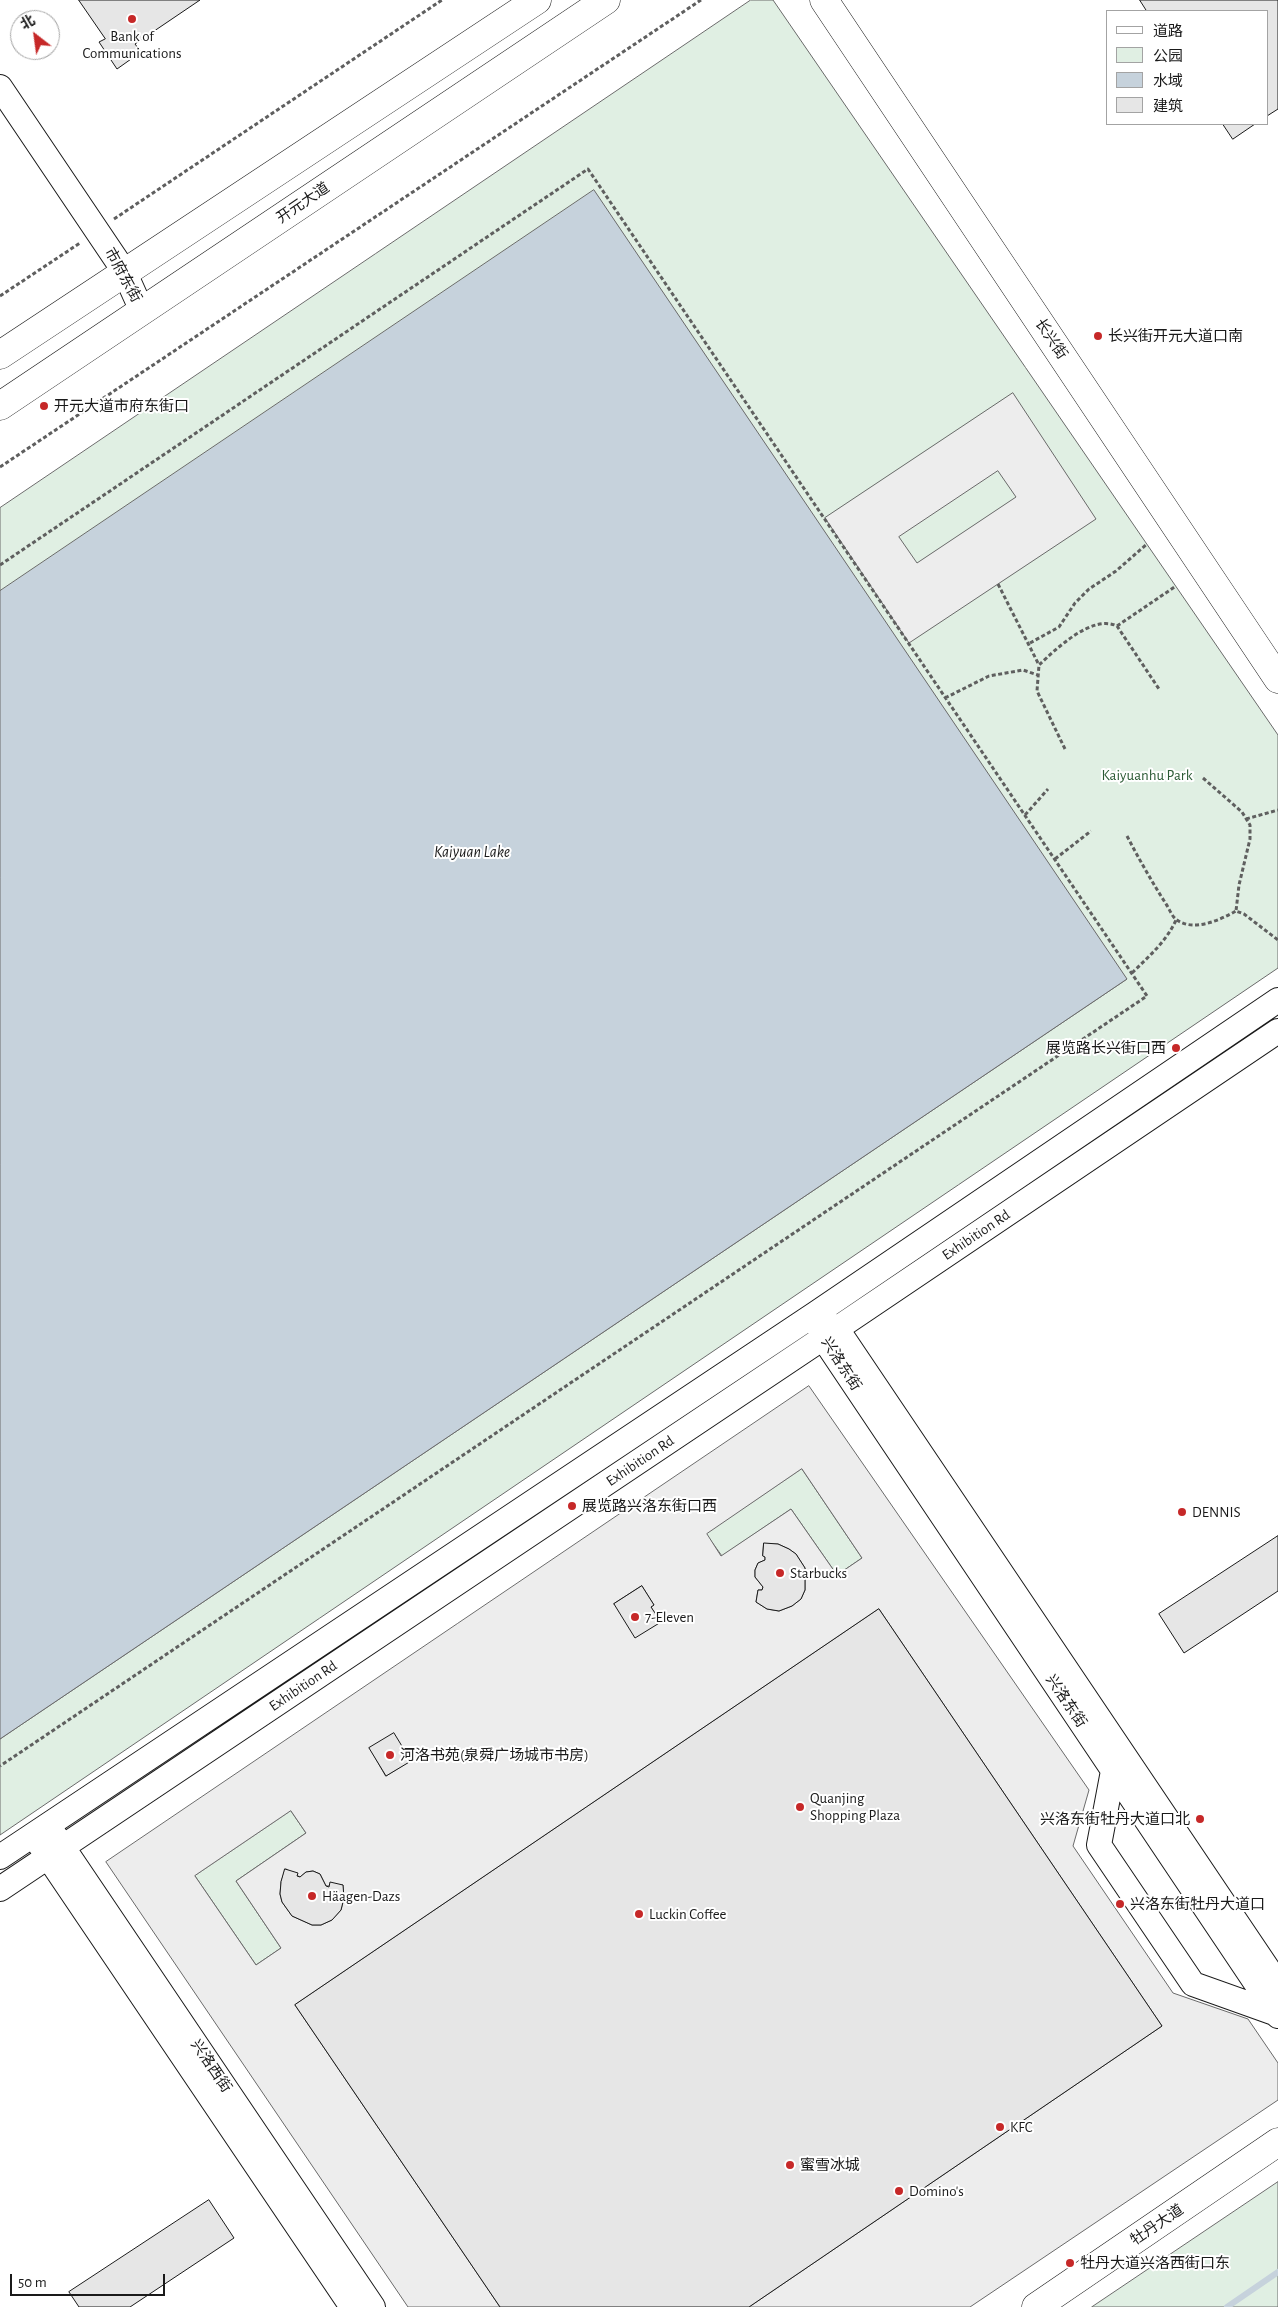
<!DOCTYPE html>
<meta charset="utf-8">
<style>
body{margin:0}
#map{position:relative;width:1278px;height:2307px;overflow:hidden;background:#fff;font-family:"Alegreya Sans","Noto Sans SC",sans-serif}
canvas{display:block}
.legend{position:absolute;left:1106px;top:10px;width:162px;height:115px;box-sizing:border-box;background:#fff;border:1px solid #a3a3a3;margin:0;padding:6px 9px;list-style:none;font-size:15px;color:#1a1a1a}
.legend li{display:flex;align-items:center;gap:10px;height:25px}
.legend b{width:25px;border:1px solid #a3a3a3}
.north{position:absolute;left:10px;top:10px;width:50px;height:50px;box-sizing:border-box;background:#fff;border:1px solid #a3a3a3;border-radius:50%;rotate:330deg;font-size:14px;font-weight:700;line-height:20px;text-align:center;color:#1a1a1a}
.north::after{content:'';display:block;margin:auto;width:18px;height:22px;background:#c62828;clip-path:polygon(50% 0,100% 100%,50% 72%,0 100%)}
.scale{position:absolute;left:10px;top:2274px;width:155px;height:22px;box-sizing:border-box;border:2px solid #1a1a1a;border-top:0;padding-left:6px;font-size:15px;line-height:18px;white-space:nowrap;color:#1a1a1a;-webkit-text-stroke:4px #fff;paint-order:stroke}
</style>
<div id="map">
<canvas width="1278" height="2307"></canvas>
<ul class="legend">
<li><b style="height:6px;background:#fff"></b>道路</li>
<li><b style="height:14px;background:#e0efe3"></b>公园</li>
<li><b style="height:14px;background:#c6d2dc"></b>水域</li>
<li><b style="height:14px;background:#e6e6e6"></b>建筑</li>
</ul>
<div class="north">北</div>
<div class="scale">50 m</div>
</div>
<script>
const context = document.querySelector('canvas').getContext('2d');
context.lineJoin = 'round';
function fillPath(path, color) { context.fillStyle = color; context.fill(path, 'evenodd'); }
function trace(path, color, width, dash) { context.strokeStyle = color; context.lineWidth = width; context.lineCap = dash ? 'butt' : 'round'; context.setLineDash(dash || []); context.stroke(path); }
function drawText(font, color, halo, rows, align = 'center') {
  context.font = font + ' "Alegreya Sans","Noto Sans SC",sans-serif'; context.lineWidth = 4; context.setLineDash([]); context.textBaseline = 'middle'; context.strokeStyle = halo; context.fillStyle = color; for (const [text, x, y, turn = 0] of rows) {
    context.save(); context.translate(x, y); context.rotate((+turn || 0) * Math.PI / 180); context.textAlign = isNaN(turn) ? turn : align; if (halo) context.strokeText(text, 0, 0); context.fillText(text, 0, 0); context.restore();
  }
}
const green = new Path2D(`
 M751,0H773L1278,735V968L0,1835V1739L1127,979L0,591V508Z
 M802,1469L862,1558L837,1575L791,1509L722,1556L706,1534Z
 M291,1811L306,1833L236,1881L281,1948L256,1965L195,1876Z
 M1278,2182V2307H1092Z`);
const parking = new Path2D(`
 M1013,393L1096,519L909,643L825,518ZM998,471L1016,497L917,563L899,537Z
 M809,1386L1089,1790L1073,1846L1173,1993L1248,2019L1278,2063V2100L970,2307H749L1162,2026L879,1609L295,2005L500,2307H408L106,1862ZM802,1469L862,1558L837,1575L791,1509L721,1556L707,1534ZM764,1544H778L789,1549L796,1554L805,1568V1590L801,1599L792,1606L779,1611L767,1609L756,1602L758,1590H762L763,1587L755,1577V1570L758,1563L765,1560V1557L763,1556ZM642,1586L654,1605L651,1607L660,1622L614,1604ZM370,1748L410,1761L386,1776ZM291,1811L306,1833L236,1881L281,1948L256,1965L195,1876ZM286,1869L300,1877L306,1872L313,1871L320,1874L326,1886L343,1885L344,1898L341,1910L332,1920L321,1925H312L292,1916L282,1902L280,1894L281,1882Z`);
const water = new Path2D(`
 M594,190L1127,979L0,1739V591Z`);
const stream = new Path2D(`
 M1227,2307L1278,2272`);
const building = new Path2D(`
 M79,0H200L135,44L141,52L117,69L99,42L105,39Z
 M1140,0H1278V109L1267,116V11H1147Z
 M1223,124H1255L1233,139Z
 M1278,1536V1591L1184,1653L1159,1614Z
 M764,1543L778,1544L789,1549L796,1554L805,1568V1590L801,1599L792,1606L779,1611L767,1609L756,1602L758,1590H762L763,1587L755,1577V1570L758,1563L765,1560V1557L763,1556Z
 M642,1586L654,1605L651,1607L661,1622L635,1638L614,1604Z
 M879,1609L1162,2026L749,2307H500L295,2005Z
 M394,1733L411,1761L386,1776L369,1748Z
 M285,1869L298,1873L297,1876L300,1877L306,1872L313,1871L320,1874L326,1886L329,1887L330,1882L343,1885L344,1898L341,1910L332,1920L321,1925H312L292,1916L282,1902L280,1894L281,1882Z
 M209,2200L234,2238L130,2307H79L69,2292Z`);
const path = new Path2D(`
 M114,219L442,0
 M0,296L80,243
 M0,467L701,0
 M0,565L588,169L1147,996L0,1766
 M998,584L1039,665
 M1117,626L1176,586
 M1030,643L1059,627L1075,603L1089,589L1116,571L1147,544
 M945,698L989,676L1023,670L1038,675
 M1065,749L1037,691L1039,665C1056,649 1092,614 1117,626L1159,689
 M1203,778L1242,812L1250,825V839L1239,885L1236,911L1244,914L1278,940
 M1025,815L1048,789
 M1246,819L1278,810
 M1127,836C1139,859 1152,882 1166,904C1169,908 1172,917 1177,920C1194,932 1220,920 1236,911
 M1055,859L1091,831
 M1132,973C1149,956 1166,942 1176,920`);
const minor = new Path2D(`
 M0,87L124,271L142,311
 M824,1320L837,1329L1278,1984
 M818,1325L823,1338L1278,2016
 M1113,1771L1099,1845L1193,1984L1277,2014
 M54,1834L373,2307
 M40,1845L352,2307
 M0,1857L815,1314L1278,1000
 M0,1889L823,1338L1278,1031`);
const major = new Path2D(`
 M824,0L1278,679
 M0,355L537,0
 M0,406L606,0
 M1036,2307L1278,2142`);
const markers = [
 [132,19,5,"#c62828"],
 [1098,336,5,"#c62828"],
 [44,406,5,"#c62828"],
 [1176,1048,5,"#c62828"],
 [572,1506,5,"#c62828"],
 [1182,1512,5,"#c62828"],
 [780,1573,5,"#c62828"],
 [635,1617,5,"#c62828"],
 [390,1755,5,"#c62828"],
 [800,1807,5,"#c62828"],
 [1200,1819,5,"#c62828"],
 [312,1896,5,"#c62828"],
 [1120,1904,5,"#c62828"],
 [639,1914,5,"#c62828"],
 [1000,2127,5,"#c62828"],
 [790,2165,5,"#c62828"],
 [899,2191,5,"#c62828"],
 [1070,2263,5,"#c62828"]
];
const poiNames = [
 ["Bank of",132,36,"center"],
 ["Communications",132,53,"center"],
 ["长兴街开元大道口南",1108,336],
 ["开元大道市府东街口",54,406],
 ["展览路长兴街口西",1166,1048,"right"],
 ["展览路兴洛东街口西",582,1506],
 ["DENNIS",1192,1512],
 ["Starbucks",790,1573],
 ["7-Eleven",645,1617],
 ["河洛书苑(泉舜广场城市书房)",400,1755],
 ["Quanjing",810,1798],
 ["Shopping Plaza",810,1815],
 ["兴洛东街牡丹大道口北",1190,1819,"right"],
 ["Häagen-Dazs",322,1896],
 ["兴洛东街牡丹大道口",1130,1904],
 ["Luckin Coffee",649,1914],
 ["KFC",1010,2127],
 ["蜜雪冰城",800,2165],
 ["Domino's",909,2191],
 ["牡丹大道兴洛西街口东",1080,2263]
];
const streetNames = [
 ["开元大道",303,203,-34],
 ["市府东街",123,275,61],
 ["长兴街",1051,339,56],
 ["Exhibition Rd",976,1235,-34],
 ["兴洛东街",841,1364,57],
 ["Exhibition Rd",640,1461,-34],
 ["Exhibition Rd",303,1686,-34],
 ["兴洛东街",1066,1701,56],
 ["兴洛西街",211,2066,56],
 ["牡丹大道",1157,2225,-34]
];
const parkNames = [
 ["Kaiyuanhu Park",1147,775]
];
const waterNames = [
 ["Kaiyuan Lake",472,852]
];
fillPath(green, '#e0efe3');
trace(green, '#6a6a6a', 1);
fillPath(parking, '#ededed');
trace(parking, '#6a6a6a', 1);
fillPath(water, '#c6d2dc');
trace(water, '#6a6a6a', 1);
trace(stream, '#c6d2dc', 6);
fillPath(building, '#e6e6e6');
trace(building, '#1a1a1a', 1);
trace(minor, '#1a1a1a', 26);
trace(major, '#1a1a1a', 29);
trace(path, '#5f5f5f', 3, [4, 2.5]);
trace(minor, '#fff', 24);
trace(major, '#fff', 28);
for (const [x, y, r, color] of markers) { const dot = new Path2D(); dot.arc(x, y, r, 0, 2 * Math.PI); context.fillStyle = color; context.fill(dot); trace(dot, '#fff', 2); }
drawText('15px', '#1a1a1a', '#fff', poiNames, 'left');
drawText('15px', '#1a1a1a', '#fff', streetNames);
drawText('15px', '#2b5a34', '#fff', parkNames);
drawText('italic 16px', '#1a1a1a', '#fff', waterNames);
</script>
